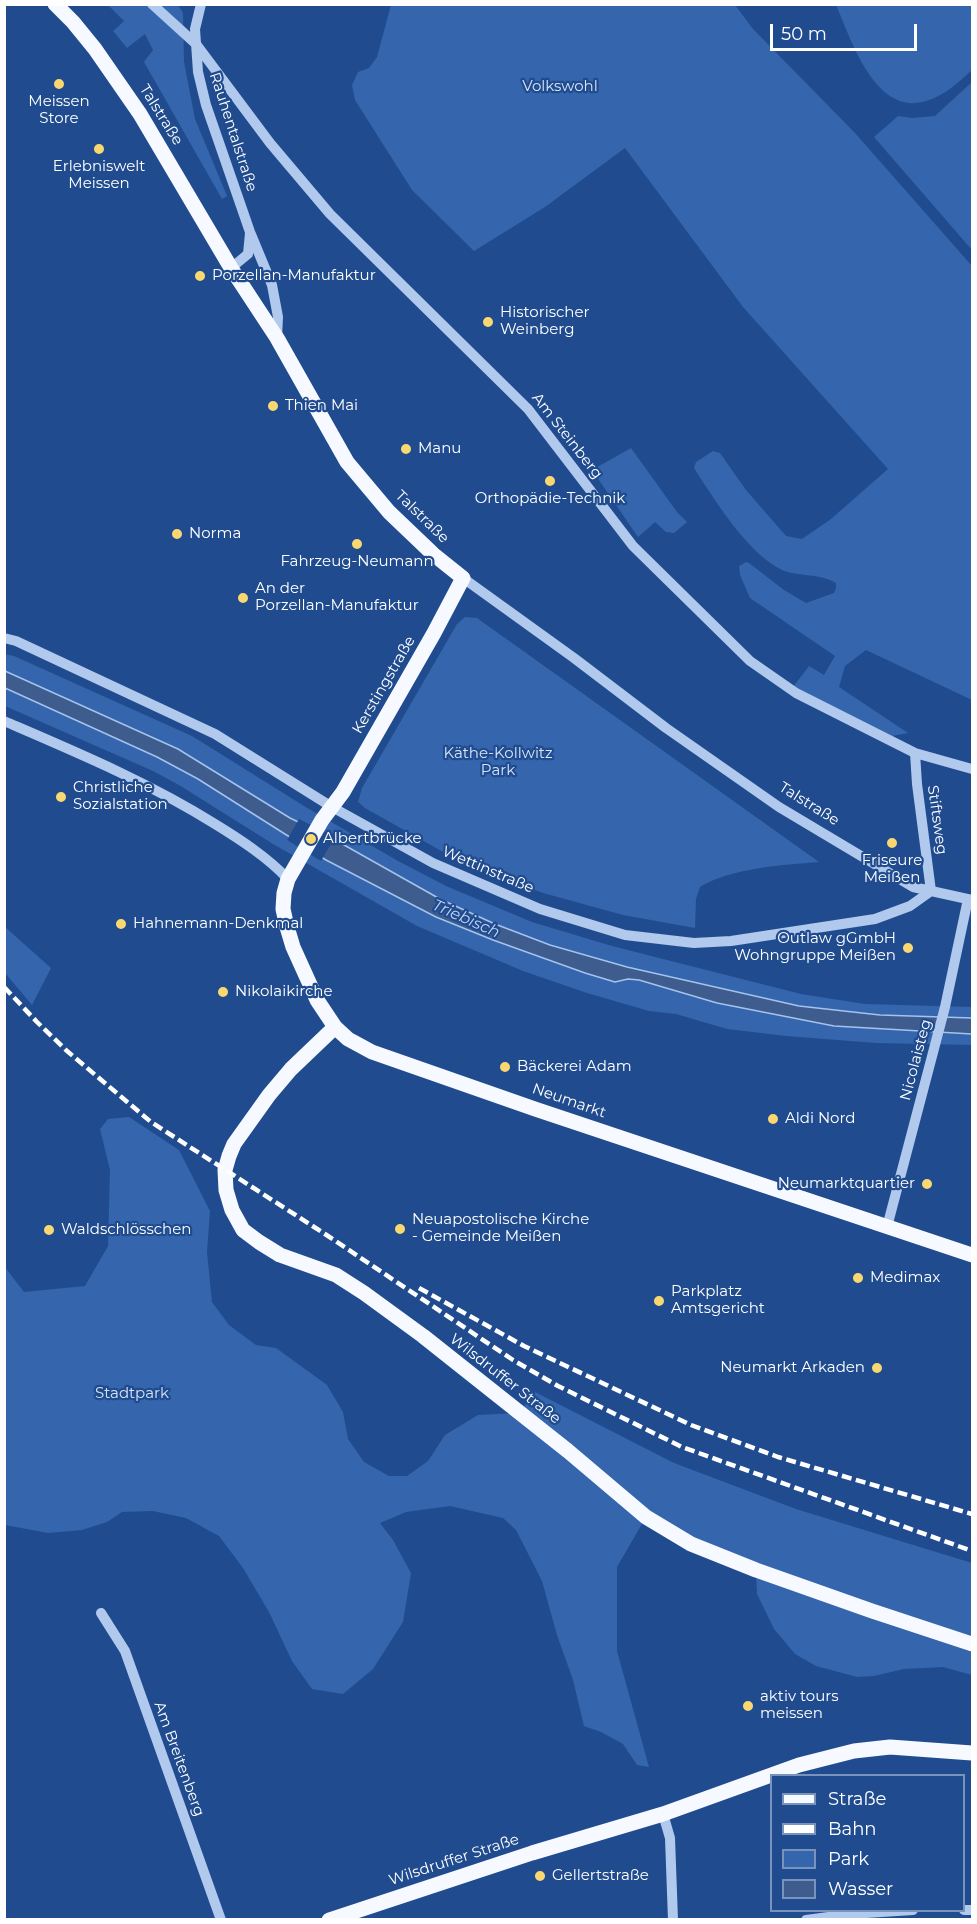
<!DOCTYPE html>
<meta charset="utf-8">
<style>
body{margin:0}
#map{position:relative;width:977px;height:1924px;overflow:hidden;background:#204c8f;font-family:Montserrat,sans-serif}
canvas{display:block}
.frame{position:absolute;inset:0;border:6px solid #fff;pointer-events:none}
.legend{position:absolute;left:770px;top:1774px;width:195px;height:138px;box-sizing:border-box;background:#204c8f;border:2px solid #7994bc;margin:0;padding:8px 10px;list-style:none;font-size:18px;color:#fff}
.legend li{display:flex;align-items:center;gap:12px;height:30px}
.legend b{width:30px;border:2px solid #7994bc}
.scale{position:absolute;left:770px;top:24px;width:147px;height:27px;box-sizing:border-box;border:3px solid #fff;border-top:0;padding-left:8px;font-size:18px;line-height:21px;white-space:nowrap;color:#fff;-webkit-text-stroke:4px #204c8f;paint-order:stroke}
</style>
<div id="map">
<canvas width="977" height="1924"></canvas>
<div class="frame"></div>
<ul class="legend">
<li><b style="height:8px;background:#f6f9ff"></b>Straße</li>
<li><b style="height:8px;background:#fff"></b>Bahn</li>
<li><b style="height:16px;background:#3465ad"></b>Park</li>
<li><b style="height:16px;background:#3e5d8e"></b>Wasser</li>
</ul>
<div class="scale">50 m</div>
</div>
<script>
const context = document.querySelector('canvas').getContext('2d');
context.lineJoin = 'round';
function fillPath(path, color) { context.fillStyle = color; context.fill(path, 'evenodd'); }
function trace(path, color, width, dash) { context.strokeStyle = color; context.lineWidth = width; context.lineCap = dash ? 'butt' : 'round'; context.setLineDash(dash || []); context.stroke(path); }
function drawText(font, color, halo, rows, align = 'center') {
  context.font = font + ' Montserrat,sans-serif'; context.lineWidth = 4.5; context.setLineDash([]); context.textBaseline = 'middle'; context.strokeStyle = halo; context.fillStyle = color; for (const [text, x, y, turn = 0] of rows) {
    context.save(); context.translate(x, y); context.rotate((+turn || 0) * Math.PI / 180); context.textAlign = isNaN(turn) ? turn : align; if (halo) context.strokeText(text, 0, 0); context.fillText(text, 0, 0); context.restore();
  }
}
const green = new Path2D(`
 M108,5H178L183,13L184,62L195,119L227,196L222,199L144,62L153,50L145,34L127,48L113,31L124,21Z
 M391,5H735L753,29L855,133L972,266V700L866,650L845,666L839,687L908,733L892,736L793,687L809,666L824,675L835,656L750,598L740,575L739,566L746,562L749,563L784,590L806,603L834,593L836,588V583C819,573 799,577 782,570C748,554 714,499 694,468L696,462L713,451L720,453L746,490L786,536L802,539L831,519L888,469L743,307L625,148L545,207L474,251L412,190L355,100L352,85L358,72L369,68L377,57Z
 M836,5H972V70C959,82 944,96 926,101C875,117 851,39 836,5Z
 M972,82V250L874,137L898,116L912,118L935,116Z
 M631,448L677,512L687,522L674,533L666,532L655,522L638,537L592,470Z
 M465,617L477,618L819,862C782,865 731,868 700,887L696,899L695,928L623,915L543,893L459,861L365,808L358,802L362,788L457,624Z
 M4,654L14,656L192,736L304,806L398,861L446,886L532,922L612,946L801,994L865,1004L972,1007V1018L880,1015L799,1006L627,967L551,945L495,924L440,899L337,841L290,818L178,749L5,671Z
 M4,688L157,757L198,779L326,860L436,917L493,940L585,973L615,982L628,979L639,980L717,1003L834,1026L972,1034V1045L876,1043L786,1036L727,1029L676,1014L649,1011L587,993L523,971L417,926L273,844L179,785L153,771L5,706Z
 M5,927L51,968L32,1005L5,973Z
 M129,1117L179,1150L210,1211L207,1252L212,1302L229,1325L256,1345L276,1348L327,1385L343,1412L348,1439L364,1462L389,1476H407L428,1461L445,1435L478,1415L519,1413L535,1392L674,1463L796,1509L972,1563V1675L943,1667L904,1669L874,1676L857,1677L816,1666L795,1654L774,1629L757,1594L756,1570L646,1517L617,1567V1651L649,1767L637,1765L623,1744L601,1732L584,1726L573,1680L557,1635L542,1581L516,1530L503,1518L450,1506L406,1512L380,1523L393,1540L411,1573L403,1622L373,1669L343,1694L312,1689L292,1661L269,1612L243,1568L219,1536L186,1518L153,1511L122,1512L107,1522L82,1530L48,1533L5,1525L4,1266L24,1292L85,1286L108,1246L110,1170L100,1129L108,1119Z`);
const water = new Path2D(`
 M5,671L178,749L290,818L337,841L440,899L495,924L550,945L627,967L799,1006L880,1015L972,1018V1034L834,1026L717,1003L639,980L628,979L615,982L585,973L493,940L436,917L326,860L198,779L157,757L5,688Z`);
const pier = new Path2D(`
 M299,819L335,837L321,861L287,840Z`);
const minor = new Path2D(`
 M152,4L196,44L270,143L330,214L528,409L633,546L750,661L796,693L915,753L972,769
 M201,4L195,29L198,72L206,105L250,232L272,285L278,317L277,338
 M231,268L248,254L250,233
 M463,578L574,658L666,728L779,807L913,887L972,900
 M4,638L16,641L215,734L332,807L433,863L540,909L625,935L694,943L731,941L875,919L910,906L931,891
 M4,721C76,752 148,782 215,824C241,840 267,857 288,879
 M915,753L917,784L931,891
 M887,1227L945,1007L968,899
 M101,1613L125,1651L221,1920
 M663,1814L670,1838L673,1920
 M964,1910H972
 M806,1920L851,1914L913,1910`);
const major = new Path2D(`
 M55,4L73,22L95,49L140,114L231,268L277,338L347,462L389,512L433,554L463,578L434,633L343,792L322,820L288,879L284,893L283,909L287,927L293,947L317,1000L335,1027L348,1039L372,1052L535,1109L972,1255
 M335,1027L291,1069L269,1095L234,1144L229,1156L225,1170L226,1190L232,1210L243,1230L259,1242L280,1255L336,1275L364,1293L423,1336L568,1451L646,1517L691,1544L756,1570L872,1611L972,1644
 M329,1920L532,1853L663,1814L799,1765L854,1751L890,1747L972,1753`);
const rail = new Path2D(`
 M4,987L37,1022L67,1051L151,1122L325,1234L513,1360L558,1386L682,1447L972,1551
 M419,1288L524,1346L691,1425L778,1457L972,1514`);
const markers = [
 [59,84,6,"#fad871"],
 [99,149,6,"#fad871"],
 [200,276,6,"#fad871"],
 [488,322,6,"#fad871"],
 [273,406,6,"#fad871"],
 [406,449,6,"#fad871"],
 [550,481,6,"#fad871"],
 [177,534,6,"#fad871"],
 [357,544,6,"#fad871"],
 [243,598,6,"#fad871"],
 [61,797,6,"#fad871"],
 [311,839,6,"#fad871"],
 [892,843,6,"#fad871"],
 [121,924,6,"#fad871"],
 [908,948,6,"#fad871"],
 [223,992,6,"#fad871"],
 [505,1067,6,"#fad871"],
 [773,1119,6,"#fad871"],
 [927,1184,6,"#fad871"],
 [400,1229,6,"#fad871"],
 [49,1230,6,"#fad871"],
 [858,1278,6,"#fad871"],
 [659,1301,6,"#fad871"],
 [877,1368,6,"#fad871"],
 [748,1706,6,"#fad871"],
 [540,1876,6,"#fad871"]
];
const parkNames = [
 ["Volkswohl",560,87],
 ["Käthe-Kollwitz",498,754],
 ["Park",498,771],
 ["Stadtpark",132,1394]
];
const poiNames = [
 ["Meissen",59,102,"center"],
 ["Store",59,119,"center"],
 ["Erlebniswelt",99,167,"center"],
 ["Meissen",99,184,"center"],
 ["Porzellan-Manufaktur",212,276],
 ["Historischer",500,313],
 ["Weinberg",500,330],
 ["Thien Mai",285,406],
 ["Manu",418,449],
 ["Orthopädie-Technik",550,499,"center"],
 ["Norma",189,534],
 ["Fahrzeug-Neumann",357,562,"center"],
 ["An der",255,589],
 ["Porzellan-Manufaktur",255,606],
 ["Christliche",73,788],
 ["Sozialstation",73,805],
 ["Albertbrücke",323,839],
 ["Friseure",892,861,"center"],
 ["Meißen",892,878,"center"],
 ["Hahnemann-Denkmal",133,924],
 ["Outlaw gGmbH",896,939,"right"],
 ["Wohngruppe Meißen",896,956,"right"],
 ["Nikolaikirche",235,992],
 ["Bäckerei Adam",517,1067],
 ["Aldi Nord",785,1119],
 ["Neumarktquartier",915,1184,"right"],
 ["Neuapostolische Kirche",412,1220],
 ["- Gemeinde Meißen",412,1237],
 ["Waldschlösschen",61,1230],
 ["Medimax",870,1278],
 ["Parkplatz",671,1292],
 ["Amtsgericht",671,1309],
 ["Neumarkt Arkaden",865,1368,"right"],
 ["aktiv tours",760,1697],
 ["meissen",760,1714],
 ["Gellertstraße",552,1876]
];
const streetNames = [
 ["Talstraße",161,115,58],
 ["Rauhentalstraße",233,132,72],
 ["Am Steinberg",567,436,52],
 ["Talstraße",422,517,44],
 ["Kerstingstraße",384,685,-60],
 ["Talstraße",809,804,32],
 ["Stiftsweg",937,820,82],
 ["Wettinstraße",488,870,23],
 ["Nicolaisteg",916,1060,-75],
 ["Neumarkt",569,1101,19],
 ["Wilsdruffer Straße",505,1379,38],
 ["Am Breitenberg",179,1759,70],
 ["Wilsdruffer Straße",454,1860,-18]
];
const waterNames = [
 ["Triebisch",466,919,24]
];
fillPath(green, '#3465ad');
fillPath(water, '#3e5d8e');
trace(water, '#a4c3ee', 1.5);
fillPath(pier, '#204c8f');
trace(minor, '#b0c9ed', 10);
trace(major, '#f6f9ff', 15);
trace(rail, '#fff', 4.5, [10, 4.5]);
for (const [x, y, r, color] of markers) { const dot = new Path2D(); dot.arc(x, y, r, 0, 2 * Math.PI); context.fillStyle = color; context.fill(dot); trace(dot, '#204c8f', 2); }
drawText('15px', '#d5e4f9', '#204c8f', parkNames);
drawText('15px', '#fff', '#204c8f', poiNames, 'left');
drawText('15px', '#fff', '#204c8f', streetNames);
drawText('italic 16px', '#bcd3f4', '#204c8f', waterNames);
</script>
